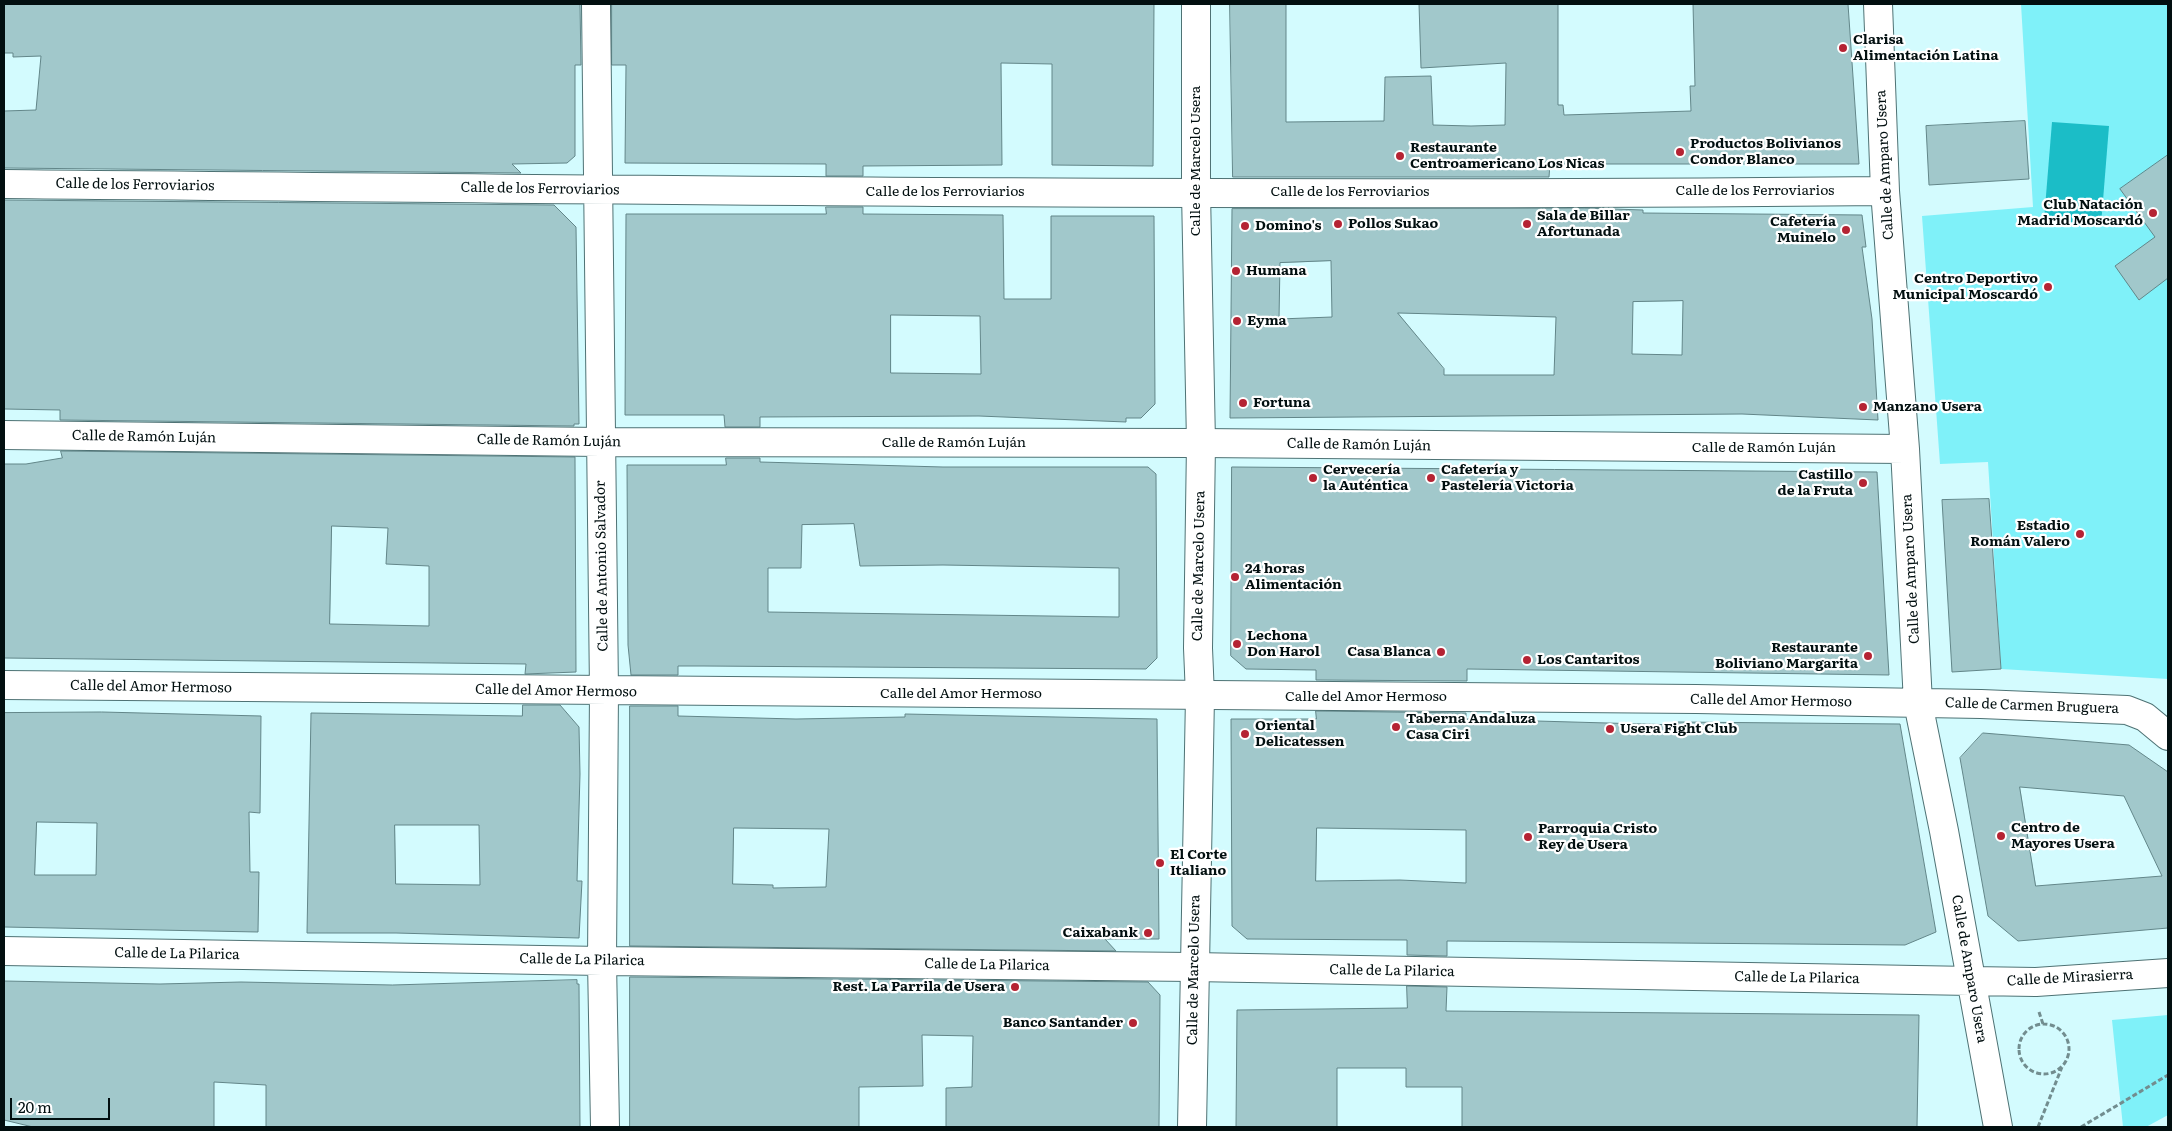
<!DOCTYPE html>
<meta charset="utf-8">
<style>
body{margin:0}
#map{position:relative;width:2172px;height:1131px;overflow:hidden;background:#d3fbfe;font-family:Literata,serif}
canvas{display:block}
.frame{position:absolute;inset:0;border:5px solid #020f10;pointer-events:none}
.scale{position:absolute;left:10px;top:1098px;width:100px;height:22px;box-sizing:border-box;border:2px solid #020f10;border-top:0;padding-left:6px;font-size:15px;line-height:18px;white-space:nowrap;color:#020f10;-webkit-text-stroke:4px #fff;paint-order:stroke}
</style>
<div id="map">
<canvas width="2172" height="1131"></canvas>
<div class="frame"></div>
<div class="scale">20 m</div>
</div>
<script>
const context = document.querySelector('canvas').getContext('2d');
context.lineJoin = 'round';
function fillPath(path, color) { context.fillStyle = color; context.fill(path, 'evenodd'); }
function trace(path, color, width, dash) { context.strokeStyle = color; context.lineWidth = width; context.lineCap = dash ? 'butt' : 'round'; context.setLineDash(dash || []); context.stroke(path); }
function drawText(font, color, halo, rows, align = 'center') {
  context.font = font + ' Literata,serif'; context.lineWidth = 4.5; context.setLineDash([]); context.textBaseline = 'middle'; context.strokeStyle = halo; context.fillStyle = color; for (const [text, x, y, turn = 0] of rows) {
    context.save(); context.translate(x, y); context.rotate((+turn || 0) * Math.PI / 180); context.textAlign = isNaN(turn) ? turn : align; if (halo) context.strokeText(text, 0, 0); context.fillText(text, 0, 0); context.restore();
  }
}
const green = new Path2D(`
 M2021,4H2168V679L2001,669L1988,462L1940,464L1922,216L2033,207Z
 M2168,1015V1115L2146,1127H2123L2112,1020Z`);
const water = new Path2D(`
 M2052,122L2109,126L2101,225L2044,220Z`);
const building = new Path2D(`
 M4,4H580L581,65H575V156L567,163L512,164L521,173L4,168V111L36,110L41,56L13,57V53H4Z
 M612,4H1154L1153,166L1052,165V64L1001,63L1002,165L863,166V176H826V164L625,163L626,65H612Z
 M1230,4H1286V122L1384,121L1385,77L1431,76L1433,125L1471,126L1505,125L1506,63L1421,68L1419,4H1558V105H1563L1564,115L1691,111L1690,86H1695L1693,4H1848L1859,164H1550L1549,177H1233Z
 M2025,121L2029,179L1929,185L1926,126Z
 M2168,155V278L2139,300L2115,266L2155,237L2120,189Z
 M4,200L554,205L576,227L579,424H574V426L60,420V410L4,409Z
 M826,207H863V214L1003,215L1004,299H1051V216H1154L1155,404L1141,418H1126V422L979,416L760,417V427H725L724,415H625L626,214H826ZM891,315L980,316L981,374L891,373Z
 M1585,208L1643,210V213L1862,215L1866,247H1862L1872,319L1878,420L1742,414L1230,418L1232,209ZM1331,261L1332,317L1279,319L1280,263ZM1683,301L1682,355L1632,354L1633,302ZM1398,313L1556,317L1554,375H1444V369Z
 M61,451L575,457L576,672L525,674L526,664L4,658V464H26L62,458ZM332,526L388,528L386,564L429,566V626L330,624Z
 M726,458H760V462L943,467H1148L1156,474L1157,658L1146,669L703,666H678V675H631L628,645L627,465H726ZM854,524L860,566L943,565L1119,568V617L768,612V568H801L802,525Z
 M1232,467L1877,472L1889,675L1467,669V681L1316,680V670L1246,669L1231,656Z
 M1989,499L2001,669L1952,672L1942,500Z
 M523,705H560L579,727L580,774L577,881H582L579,938L396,933H307L311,713L522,716ZM395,825H479L480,885L396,884Z
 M630,706H678V716L796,719L905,717V714L1157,719L1159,939H1105L1116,951L630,946ZM734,828L829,829L826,887L773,888V885L733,884Z
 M1316,711L1466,713V719L1678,725V722L1900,724L1936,932L1905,945L1447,941V956L1407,955V940L1247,939L1232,926L1231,719H1316ZM1317,828L1466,830V883L1400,880L1316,881Z
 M102,712L261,716L260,813L249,812L250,872H259L258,932L4,927V713ZM37,822L97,823L96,875H35Z
 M1983,733L2129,745L2168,772V928L2018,941L1988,916L1960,758ZM2020,787L2124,796L2162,876L2036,886Z
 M630,977L1148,982L1160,995L1159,1127H946V1088L972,1087L973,1036L922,1035L923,1086L859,1087V1127H630Z
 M577,980V984H579L580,1127H266V1085L214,1082V1127H33L4,1120V981L160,984L241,982L392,985Z
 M1407,986L1447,987L1446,1011L1919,1015L1917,1127H1462V1087H1406V1068H1337V1127H1236L1237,1010L1407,1008Z`);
const path = new Path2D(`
 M2039,1012L2043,1024
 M2019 1049a25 25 0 1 1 50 0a25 25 0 1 1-50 0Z
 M2038,1127L2062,1067
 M2081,1127L2168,1075`);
const minor = new Path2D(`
 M596,4L604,691L602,961L605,1127
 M1878,4L1885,191L1905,449L1918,703L1944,831L1998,1127
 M4,184C631,190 1258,197 1885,191
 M4,435L600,442L1201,443L1905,449
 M4,685L1696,699L1981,704L2127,710L2145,717L2168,736
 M4,951L602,961L1193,967L1971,981L2036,982L2168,973`);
const major = new Path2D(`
 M1192,1127L1200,696L1198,648L1201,443L1196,192V4`);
const markers = [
 [1843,48,5,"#b52333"],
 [1680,152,5,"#b52333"],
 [1400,156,5,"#b52333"],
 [2153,213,5,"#b52333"],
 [1338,224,5,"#b52333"],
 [1527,224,5,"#b52333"],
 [1245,226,5,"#b52333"],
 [1846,230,5,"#b52333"],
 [1236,271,5,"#b52333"],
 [2048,287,5,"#b52333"],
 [1237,321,5,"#b52333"],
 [1243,403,5,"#b52333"],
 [1863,407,5,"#b52333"],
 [1313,478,5,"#b52333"],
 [1431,478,5,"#b52333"],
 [1863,483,5,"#b52333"],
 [2080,534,5,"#b52333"],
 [1235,577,5,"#b52333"],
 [1237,644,5,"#b52333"],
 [1441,652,5,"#b52333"],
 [1868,656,5,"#b52333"],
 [1527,660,5,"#b52333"],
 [1396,727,5,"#b52333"],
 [1610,729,5,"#b52333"],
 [1245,734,5,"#b52333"],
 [2001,836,5,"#b52333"],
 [1528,837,5,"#b52333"],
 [1160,863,5,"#b52333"],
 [1148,933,5,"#b52333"],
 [1015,987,5,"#b52333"],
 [1133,1023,5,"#b52333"]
];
const poiNames = [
 ["Clarisa",1853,40],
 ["Alimentación Latina",1853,56],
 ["Productos Bolivianos",1690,144],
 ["Condor Blanco",1690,160],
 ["Restaurante",1410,148],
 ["Centroamericano Los Nicas",1410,164],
 ["Club Natación",2143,205,"right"],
 ["Madrid Moscardó",2143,221,"right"],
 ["Sala de Billar",1537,216],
 ["Afortunada",1537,232],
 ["Cafetería",1836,222,"right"],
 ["Muinelo",1836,238,"right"],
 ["Pollos Sukao",1348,224],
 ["Domino's",1255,226],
 ["Humana",1246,271],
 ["Centro Deportivo",2038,279,"right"],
 ["Municipal Moscardó",2038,295,"right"],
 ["Eyma",1247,321],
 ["Fortuna",1253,403],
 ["Manzano Usera",1873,407],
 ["Cervecería",1323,470],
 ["la Auténtica",1323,486],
 ["Cafetería y",1441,470],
 ["Pastelería Victoria",1441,486],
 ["Castillo",1853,475,"right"],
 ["de la Fruta",1853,491,"right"],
 ["Estadio",2070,526,"right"],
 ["Román Valero",2070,542,"right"],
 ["24 horas",1245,569],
 ["Alimentación",1245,585],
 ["Lechona",1247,636],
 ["Don Harol",1247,652],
 ["Restaurante",1858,648,"right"],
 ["Boliviano Margarita",1858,664,"right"],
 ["Casa Blanca",1431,652,"right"],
 ["Los Cantaritos",1537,660],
 ["Taberna Andaluza",1406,719],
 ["Casa Ciri",1406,735],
 ["Oriental",1255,726],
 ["Delicatessen",1255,742],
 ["Usera Fight Club",1620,729],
 ["Centro de",2011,828],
 ["Mayores Usera",2011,844],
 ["Parroquia Cristo",1538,829],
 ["Rey de Usera",1538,845],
 ["El Corte",1170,855],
 ["Italiano",1170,871],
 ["Caixabank",1138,933,"right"],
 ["Rest. La Parrila de Usera",1005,987,"right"],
 ["Banco Santander",1123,1023,"right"]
];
const streetNames = [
 ["Calle de Marcelo Usera",1196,161,-90],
 ["Calle de Amparo Usera",1885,165,-93],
 ["Calle de los Ferroviarios",135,185,1],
 ["Calle de los Ferroviarios",540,189,1],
 ["Calle de los Ferroviarios",1755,191],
 ["Calle de los Ferroviarios",945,192],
 ["Calle de los Ferroviarios",1350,192],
 ["Calle de Ramón Luján",144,437,1],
 ["Calle de Ramón Luján",549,441,1],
 ["Calle de Ramón Luján",954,443],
 ["Calle de Ramón Luján",1359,445,1],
 ["Calle de Ramón Luján",1764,448],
 ["Calle de Antonio Salvador",602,566,-91],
 ["Calle de Marcelo Usera",1199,566,-89],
 ["Calle de Amparo Usera",1911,569,-93],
 ["Calle del Amor Hermoso",151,687,1],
 ["Calle del Amor Hermoso",556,691,1],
 ["Calle del Amor Hermoso",961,694],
 ["Calle del Amor Hermoso",1366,697],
 ["Calle del Amor Hermoso",1771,701,1],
 ["Calle de Carmen Bruguera",2032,706,2],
 ["Calle de La Pilarica",177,954,1],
 ["Calle de La Pilarica",582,960,1],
 ["Calle de La Pilarica",987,965,1],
 ["Calle de Amparo Usera",1969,969,80],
 ["Calle de Marcelo Usera",1194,970,-89],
 ["Calle de La Pilarica",1392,971,1],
 ["Calle de La Pilarica",1797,978,1],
 ["Calle de Mirasierra",2070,978,-3]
];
fillPath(green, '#7ff1f9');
fillPath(water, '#1bbdc7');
fillPath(building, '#a1c8cb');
trace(building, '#628689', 1);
trace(minor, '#4e7274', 30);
trace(major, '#4e7274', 30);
trace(path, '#728d8f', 3, [5, 2.5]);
trace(minor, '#fff', 28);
trace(major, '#fff', 28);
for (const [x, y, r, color] of markers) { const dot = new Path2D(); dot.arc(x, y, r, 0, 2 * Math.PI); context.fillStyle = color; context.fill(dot); trace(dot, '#fff', 2); }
drawText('bold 14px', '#020f10', '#fff', poiNames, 'left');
drawText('14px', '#020f10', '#fff', streetNames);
</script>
